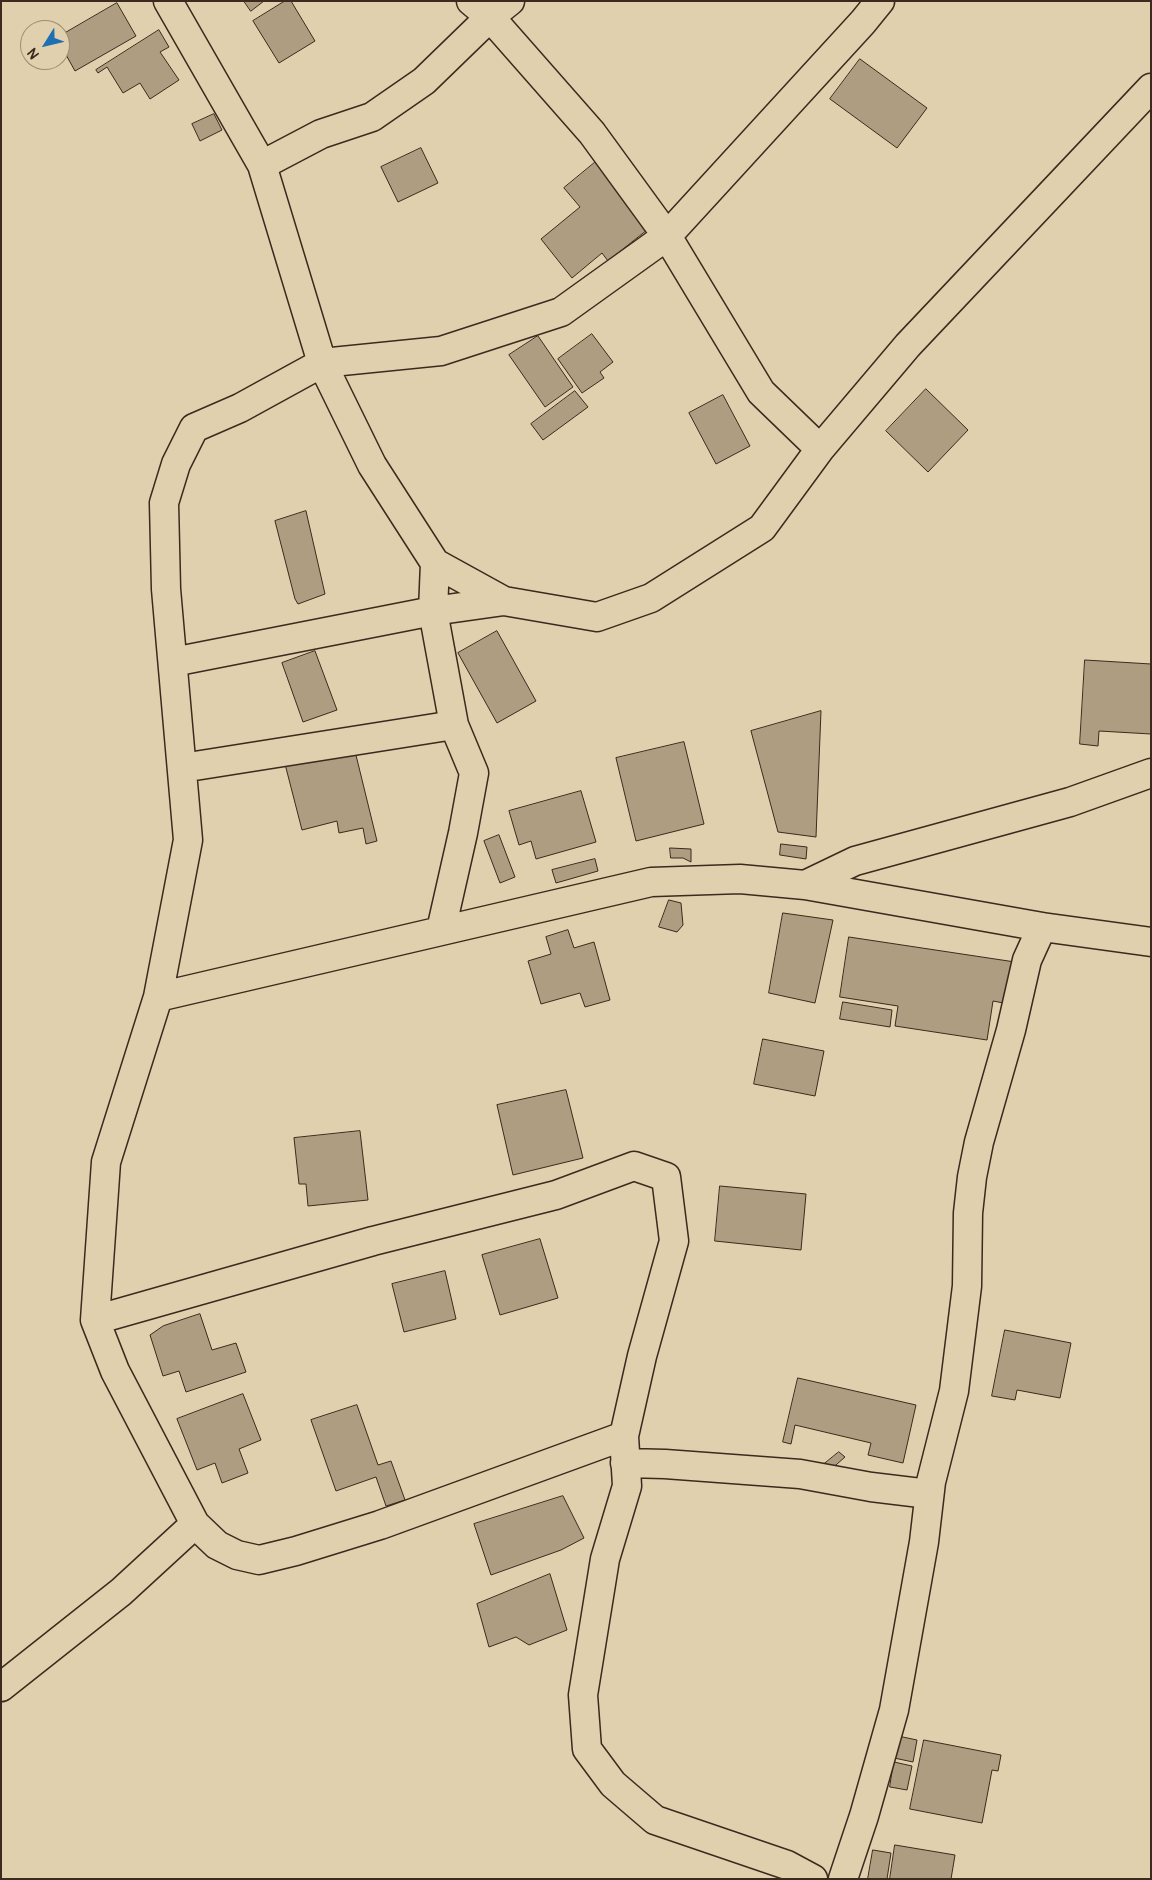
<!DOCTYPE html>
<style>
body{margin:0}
#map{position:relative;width:1152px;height:1880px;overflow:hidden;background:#e1d0ad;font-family:Pangolin,sans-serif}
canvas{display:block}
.frame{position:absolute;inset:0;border:2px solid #3b2a1e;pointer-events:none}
.north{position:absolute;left:20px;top:20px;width:50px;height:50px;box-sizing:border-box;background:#e1d0ad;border:1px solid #9f8e74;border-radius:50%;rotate:234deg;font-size:14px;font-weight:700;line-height:20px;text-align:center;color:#3b2a1e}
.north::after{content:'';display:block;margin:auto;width:18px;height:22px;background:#1f6fb2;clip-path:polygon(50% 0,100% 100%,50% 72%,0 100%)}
</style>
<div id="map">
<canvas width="1152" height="1880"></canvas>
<div class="frame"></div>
<div class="north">N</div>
</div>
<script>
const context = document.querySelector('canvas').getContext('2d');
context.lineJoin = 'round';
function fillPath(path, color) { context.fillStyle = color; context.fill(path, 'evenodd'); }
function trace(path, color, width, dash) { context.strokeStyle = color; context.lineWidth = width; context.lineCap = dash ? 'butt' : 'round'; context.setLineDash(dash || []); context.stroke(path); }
const building = new Path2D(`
 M244,1H264L251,11Z
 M285,1H291L315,41L279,63L253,21Z
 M117,3L136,36L75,71L60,44V36Z
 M159,30L169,47L160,52L179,80L150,99L140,83L123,93L107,67L98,73L96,70Z
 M860,59L927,108L897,148L830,99Z
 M214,114L222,130L200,141L192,124Z
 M421,148L438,183L398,202L381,167Z
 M598,160L652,226L608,261L602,253L572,278L541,239L580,207L564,188Z
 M592,334L613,362L600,372L604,378L582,393L558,359Z
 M538,336L573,387L545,407L509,355Z
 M926,389L968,430L928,472L886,431Z
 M575,391L588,407L543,440L531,424Z
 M723,395L750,446L716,464L689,413Z
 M306,511L325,594L298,604L295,599L275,521Z
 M497,631L536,701L497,723L458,653Z
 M315,651L337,710L303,722L282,663Z
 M1085,660L1151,664V734L1099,731L1098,746L1080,744Z
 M821,711L816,837L778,832L751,731Z
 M684,742L704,824L636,841L616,758Z
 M354,747L377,841L366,844L363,828L339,833L337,821L302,830L285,764Z
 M581,791L596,842L536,859L531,841L519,845L509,811Z
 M499,835L515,877L500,883L484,841Z
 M781,844L807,847L806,859L780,855Z
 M670,848L691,849V862L683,858H671Z
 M595,859L598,871L556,883L552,870Z
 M669,900L681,903L683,925L677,932L659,927Z
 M783,913L833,920L815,1003L769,993Z
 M568,930L574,948L594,942L610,1000L585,1007L580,993L541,1004L528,961L551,954L546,937Z
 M849,937L1015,962L1009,1004L993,1001L987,1040L895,1026L898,1006L840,997Z
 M843,1002L892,1010L890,1027L840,1019Z
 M763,1039L824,1051L815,1096L754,1084Z
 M566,1090L583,1158L513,1175L497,1105Z
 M360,1131L368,1200L308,1206L306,1184H299L294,1138Z
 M720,1186L806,1194L801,1250L715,1241Z
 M540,1239L558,1298L500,1315L482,1255Z
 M445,1271L456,1319L404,1332L392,1284Z
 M200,1314L212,1350L236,1343L246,1372L186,1392L179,1371L163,1376L150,1335L163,1326Z
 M1005,1330L1071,1343L1060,1398L1017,1390L1015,1400L992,1396Z
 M798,1378L916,1405L903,1463L868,1455L871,1443L795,1425L791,1444L783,1442Z
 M243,1394L261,1440L239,1449L248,1473L222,1483L215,1463L197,1470L177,1419Z
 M357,1405L378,1465L391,1461L405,1500L386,1506L376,1477L336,1491L311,1420Z
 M839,1452L845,1457L828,1472L823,1465Z
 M563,1496L584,1538L561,1550L491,1575L474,1524Z
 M550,1574L567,1630L529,1645L516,1637L489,1647L477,1604Z
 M898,1736L917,1740L913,1762L894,1758Z
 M924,1740L1001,1755L998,1771L992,1770L982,1823L910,1809Z
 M894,1762L912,1766L907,1790L890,1787Z
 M895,1845L955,1855L951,1879H890Z
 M873,1850L891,1853L887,1879H868Z`);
const minor = new Path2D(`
 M168,1L262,165L322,363L372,465L435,563L504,601L597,617L651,598L762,528L820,449L908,345L1151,88
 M471,1L490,17L592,133L667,236L761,392L820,449
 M262,165L321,134L372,117L424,81L490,17L510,1
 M435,563L433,611L454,725L474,773L463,833L441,930
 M173,662L433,611L504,601
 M182,768L454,725
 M805,885L855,861L1070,802L1151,773
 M158,997L651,882L740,879L805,885L1042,927L1151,942
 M95,1320L373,1241L556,1195L634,1166L666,1177L674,1241L642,1356L624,1436L627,1486L605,1559L583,1695L587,1749L613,1784L655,1820L787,1865L813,1879
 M624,1436L380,1525L296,1551L259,1560L237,1555L217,1545L195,1524L115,1371L95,1320L106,1162L158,997L188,840L166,589L164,503L176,464L194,428L240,408L322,363L441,351L561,312L667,236L863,22L880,1
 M625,1463L665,1464L800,1474L871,1487L929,1494
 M1,1687L121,1592L195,1524
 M843,1879L864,1816L894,1710L924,1542L931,1482L954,1391L967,1286L968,1213L972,1177L979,1142L1011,1030L1027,960L1042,927`);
fillPath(building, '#ae9d80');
trace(building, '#3b2a1e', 1);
trace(minor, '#3b2a1e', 31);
trace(minor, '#e1d0ad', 28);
</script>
